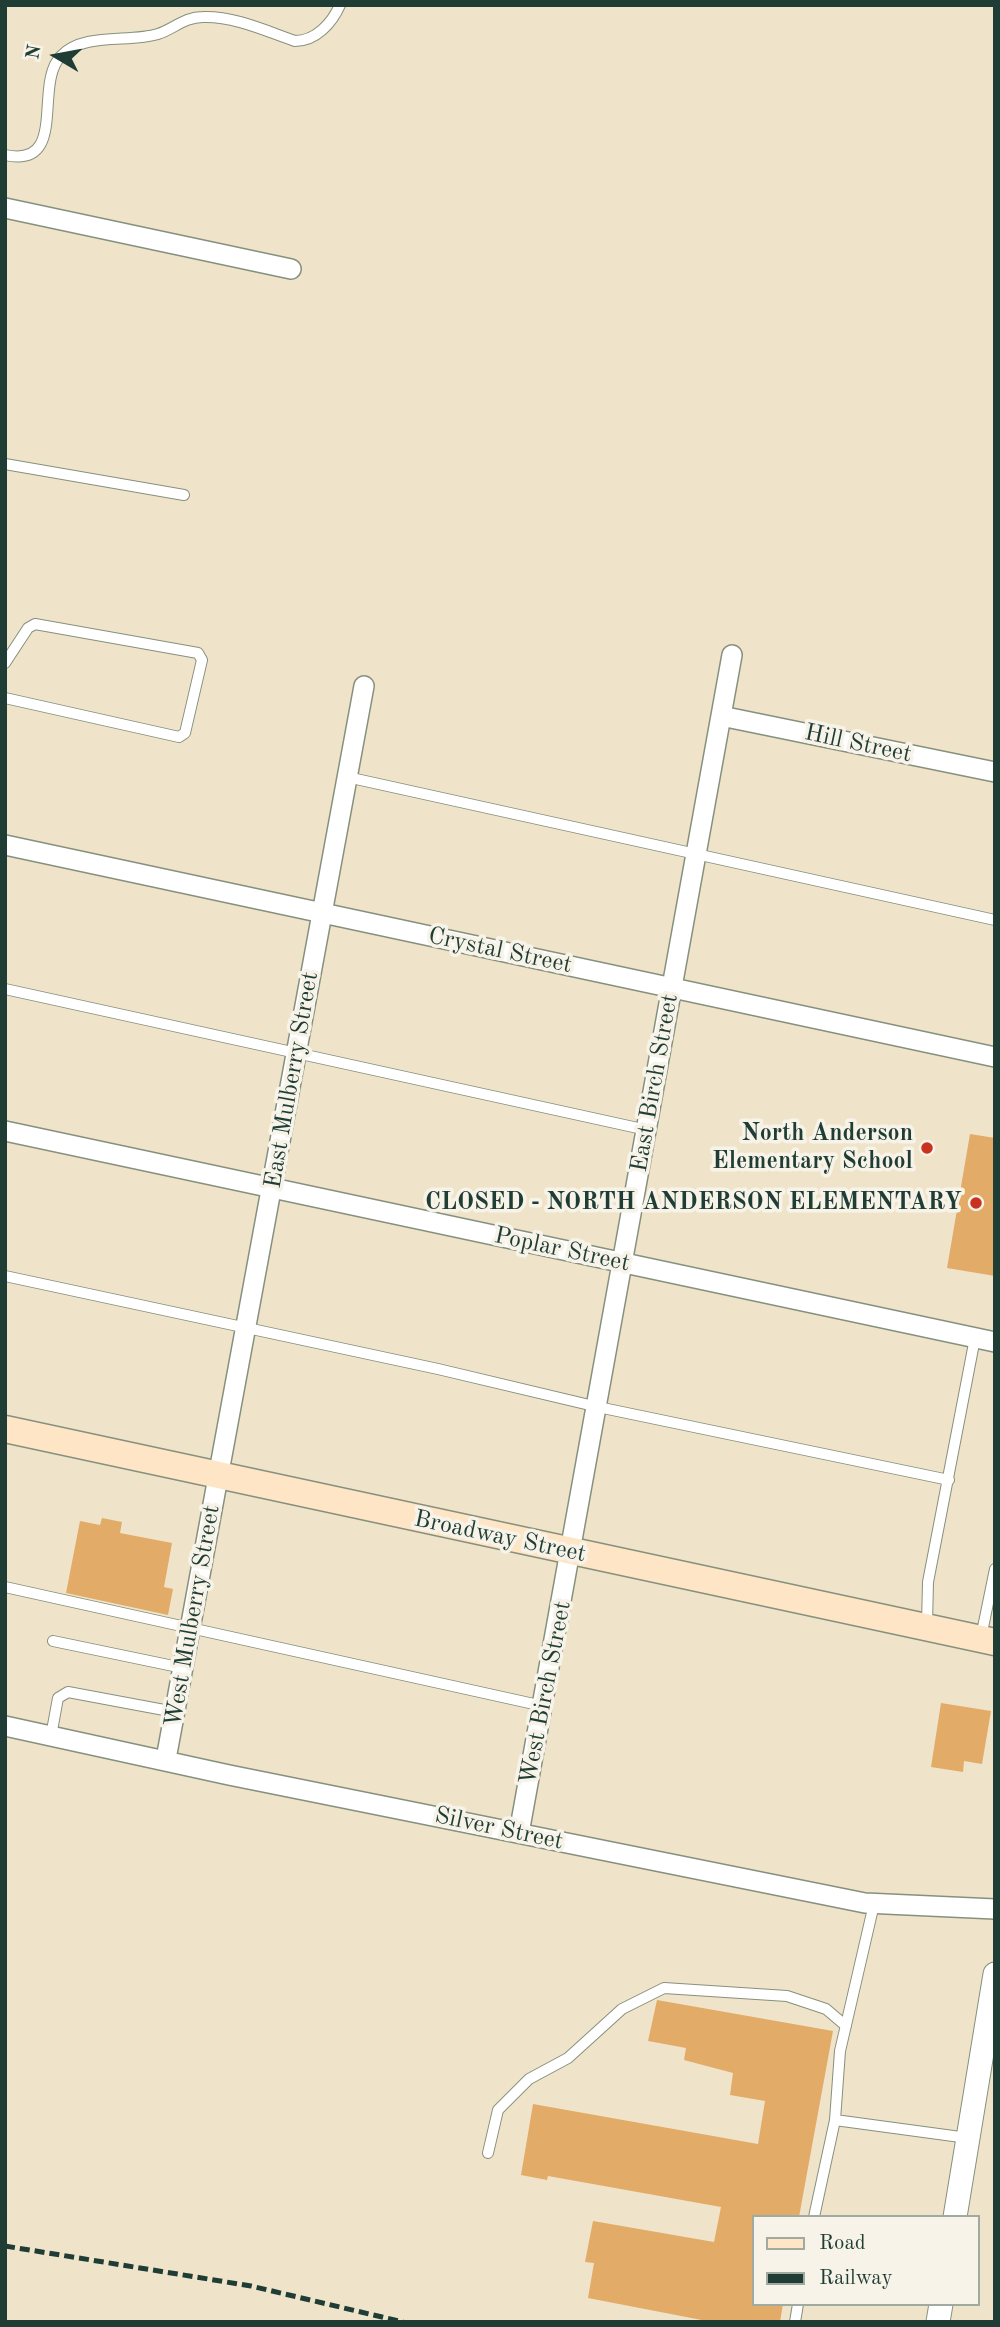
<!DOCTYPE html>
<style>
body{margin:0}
#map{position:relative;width:1000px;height:2327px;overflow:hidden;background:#efe4c9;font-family:"Old Standard TT",serif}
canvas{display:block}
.frame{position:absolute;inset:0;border:7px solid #1f3d34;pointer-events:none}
.legend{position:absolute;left:752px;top:2215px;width:228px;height:91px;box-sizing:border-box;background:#f7f3e8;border:2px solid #a1aaa0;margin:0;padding:9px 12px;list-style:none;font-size:21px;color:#1f3d34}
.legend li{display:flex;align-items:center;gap:14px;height:35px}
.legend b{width:35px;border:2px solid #a1aaa0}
.north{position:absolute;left:21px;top:21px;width:70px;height:70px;-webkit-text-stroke:5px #f7f3e8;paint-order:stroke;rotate:280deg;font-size:19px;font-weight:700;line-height:28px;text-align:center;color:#1f3d34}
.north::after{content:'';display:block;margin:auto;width:24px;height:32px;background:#1f3d34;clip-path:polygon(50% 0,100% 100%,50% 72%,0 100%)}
</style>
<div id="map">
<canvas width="1000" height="2327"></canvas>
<div class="frame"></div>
<ul class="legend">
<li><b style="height:9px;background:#fee5c5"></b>Road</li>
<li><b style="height:9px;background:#1f3d34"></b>Railway</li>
</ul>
<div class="north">N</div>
</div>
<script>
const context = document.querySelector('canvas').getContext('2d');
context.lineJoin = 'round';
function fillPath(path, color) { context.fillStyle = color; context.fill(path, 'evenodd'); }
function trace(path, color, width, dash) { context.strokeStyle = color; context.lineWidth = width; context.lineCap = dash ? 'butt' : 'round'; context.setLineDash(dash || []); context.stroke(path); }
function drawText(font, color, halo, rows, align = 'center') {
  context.font = font + ' "Old Standard TT",serif'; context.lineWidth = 7; context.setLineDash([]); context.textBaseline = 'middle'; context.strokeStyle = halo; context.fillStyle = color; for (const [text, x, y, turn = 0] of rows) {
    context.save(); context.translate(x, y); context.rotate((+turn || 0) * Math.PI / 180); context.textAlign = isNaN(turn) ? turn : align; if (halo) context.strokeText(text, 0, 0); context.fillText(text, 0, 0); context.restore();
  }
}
const building = new Path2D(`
 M970,1134L995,1138V1276L947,1268Z
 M102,1518L122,1522L120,1533L172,1543L164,1587L173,1589L168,1615L66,1593L80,1521L100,1525Z
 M941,1703L991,1711L982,1764L964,1761L963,1772L931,1767Z
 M657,2000L833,2031L799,2217H753V2304H783L780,2322H712L588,2298L594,2263L585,2262L593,2221L714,2242L721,2207L548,2176L547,2180L521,2175L533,2104L758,2144L765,2101L730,2095L733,2073L684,2060L686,2048L648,2041Z`);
const service = new Path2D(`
 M5,155C69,169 33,84 61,56C84,32 129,43 158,34C174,29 184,17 203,17C234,16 266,31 295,41C316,41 332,23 340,5
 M5,464L184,495
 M5,663L28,628L35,624L198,653L202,660L185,733L179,737L5,698
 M347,777L995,920
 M5,989L647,1130
 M5,1276L438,1369L598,1407L949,1480
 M5,1587L543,1706
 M927,1624L928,1582L975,1338
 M981,1637L995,1569
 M53,1641L183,1668
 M51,1736L58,1698L68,1692L175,1712
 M874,1904L840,2051L835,2120L968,2138
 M488,2153L498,2110L529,2079L568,2058L622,2009L664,1988L787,1996L826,2009L846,2026
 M814,2217L835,2120
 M795,2322L798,2304`);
const minor = new Path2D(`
 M5,208L291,269
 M721,716L995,772
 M5,845L995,1057
 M5,1131L995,1342
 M5,1726L229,1775L865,1903L995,1909
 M166,1759L364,686
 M519,1833L732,655`);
const tertiary = new Path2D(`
 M955,2217L995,1974
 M938,2322L941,2304`);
const secondary = new Path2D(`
 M5,1429L995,1642`);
const rail = new Path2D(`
 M5,2246L251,2286L403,2322`);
const markers = [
 [927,1148,7,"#c8321e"],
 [976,1203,7,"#c8321e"]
];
const streetNames = [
 ["Hill Street",858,744,12],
 ["Crystal Street",500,951,12],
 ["East Mulberry Street",292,1080,-80],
 ["East Birch Street",655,1083,-80],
 ["Poplar Street",562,1250,12],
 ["Broadway Street",500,1537,12],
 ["West Mulberry Street",193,1616,-80],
 ["West Birch Street",546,1693,-79],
 ["Silver Street",499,1829,12]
];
const poiNames = [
 ["North Anderson",913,1134],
 ["Elementary School",913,1162],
 ["CLOSED - NORTH ANDERSON ELEMENTARY",962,1203]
];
fillPath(building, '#e2ab68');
trace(service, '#87907e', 12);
trace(minor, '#87907e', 22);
trace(tertiary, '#87907e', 25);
trace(secondary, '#87907e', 29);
trace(service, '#fff', 10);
trace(minor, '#fff', 19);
trace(tertiary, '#fff', 23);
trace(secondary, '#fee5c5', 26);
trace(rail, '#1f3d34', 5, [10, 5]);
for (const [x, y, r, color] of markers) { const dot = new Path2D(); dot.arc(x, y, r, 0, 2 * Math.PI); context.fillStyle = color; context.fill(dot); trace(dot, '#f7f3e8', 2.5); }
drawText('24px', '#1f3d34', '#f7f3e8', streetNames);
drawText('bold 24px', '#1f3d34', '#f7f3e8', poiNames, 'right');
</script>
